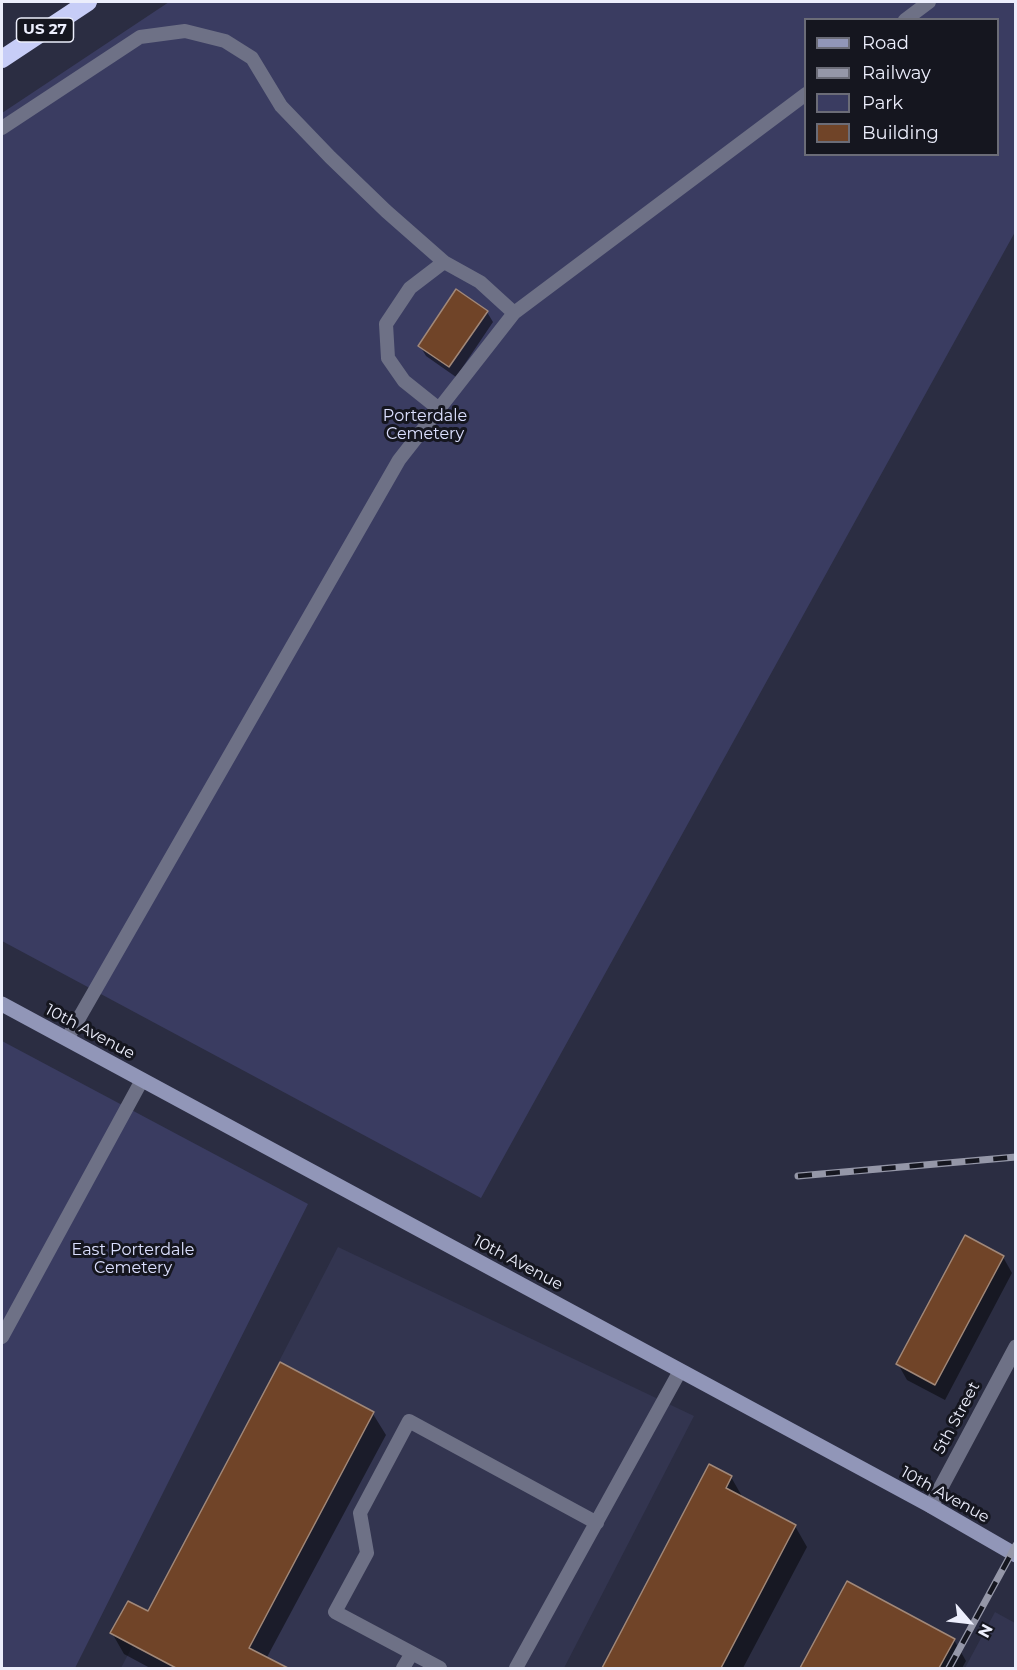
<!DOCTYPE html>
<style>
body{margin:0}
#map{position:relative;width:1017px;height:1670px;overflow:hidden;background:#2b2d42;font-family:Montserrat,sans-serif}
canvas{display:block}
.frame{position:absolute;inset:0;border:3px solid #eceefc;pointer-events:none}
.legend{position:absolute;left:804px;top:18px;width:195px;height:138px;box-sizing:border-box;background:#15161f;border:2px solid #6b6c77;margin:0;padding:8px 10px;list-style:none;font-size:18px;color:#eceefc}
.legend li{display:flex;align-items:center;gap:12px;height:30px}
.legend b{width:30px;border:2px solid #6b6c77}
.north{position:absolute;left:939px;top:1592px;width:60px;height:60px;-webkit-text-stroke:4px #15161f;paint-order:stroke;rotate:118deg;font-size:16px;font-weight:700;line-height:24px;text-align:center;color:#eceefc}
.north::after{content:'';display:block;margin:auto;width:21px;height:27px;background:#eceefc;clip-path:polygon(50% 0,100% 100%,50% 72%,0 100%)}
</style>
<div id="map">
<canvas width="1017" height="1670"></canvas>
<div class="frame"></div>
<ul class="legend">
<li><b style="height:8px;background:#9196b8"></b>Road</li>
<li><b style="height:8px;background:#9597a8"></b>Railway</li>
<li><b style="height:16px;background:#3a3c61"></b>Park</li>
<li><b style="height:16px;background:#704428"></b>Building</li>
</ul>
<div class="north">N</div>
</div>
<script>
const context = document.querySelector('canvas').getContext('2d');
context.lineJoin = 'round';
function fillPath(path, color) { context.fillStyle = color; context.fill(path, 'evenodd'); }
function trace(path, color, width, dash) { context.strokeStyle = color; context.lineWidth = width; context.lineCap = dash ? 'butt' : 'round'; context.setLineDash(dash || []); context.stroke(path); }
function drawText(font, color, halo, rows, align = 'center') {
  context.font = font + ' Montserrat,sans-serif'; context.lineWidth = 6; context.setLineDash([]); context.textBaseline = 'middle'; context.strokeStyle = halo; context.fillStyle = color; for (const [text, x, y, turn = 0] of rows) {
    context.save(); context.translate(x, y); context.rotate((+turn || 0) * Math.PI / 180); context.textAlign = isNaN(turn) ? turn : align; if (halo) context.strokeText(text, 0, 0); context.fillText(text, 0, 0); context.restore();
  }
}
const built = new Path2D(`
 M338,1247L694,1416L564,1668H121Z
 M995,1612L1015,1623V1668H965Z`);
const green = new Path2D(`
 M169,2H1015V232L481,1198L2,941V113ZM806,20H998V154H806Z
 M2,1041L308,1204L75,1668H2Z`);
const shadow = new Path2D(`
 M487,312L493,322L456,377L426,356L420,346Z
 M1003,1257L1012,1273L945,1400L907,1380L898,1364Z
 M281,1364L373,1414L386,1435L266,1659L284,1668H150L124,1654L112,1633L148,1613Z
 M710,1466L731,1477L743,1498L795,1526L807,1547L743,1668H604Z
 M848,1583L954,1640L966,1661L962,1668H802Z`);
const building = new Path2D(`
 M456,289L488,311L449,367L418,346Z
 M965,1235L1004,1256L935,1385L896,1364Z
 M280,1362L374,1412L249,1648L288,1668H176L110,1633L128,1601L148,1611Z
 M709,1464L732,1476L726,1488L796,1525L721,1668H602Z
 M847,1581L955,1639L939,1668H800Z`);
const lane = new Path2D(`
 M905,20L929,2
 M2,128L140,37L185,31L225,41L252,58L281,106L330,157L386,211L444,262
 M439,409L404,381L388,358L386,324L410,288L444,262L480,282L514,313
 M67,1039L399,460L514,313L806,94
 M2,1337L142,1080
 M403,1668L412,1653
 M440,1668L335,1612L367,1553L360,1513L409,1421L597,1523
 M516,1668L680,1371`);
const street = new Path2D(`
 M931,1506L1016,1347`);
const secondary = new Path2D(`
 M2,1004L931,1506L1016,1555`);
const highway = new Path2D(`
 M2,59L88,2`);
const rail = new Path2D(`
 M798,1176L1016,1157
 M949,1668L1016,1545`);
const shields = [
 [45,30,57]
];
const shieldNames = [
 ["US 27",45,30]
];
const parkNames = [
 ["Porterdale",425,416],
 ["Cemetery",425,434],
 ["East Porterdale",133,1250],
 ["Cemetery",133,1268]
];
const streetNames = [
 ["10th Avenue",90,1032,28],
 ["10th Avenue",518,1263,28],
 ["5th Street",957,1418,-62],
 ["10th Avenue",945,1495,29]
];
fillPath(built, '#333550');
fillPath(green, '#3a3c61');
fillPath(shadow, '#0007');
fillPath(building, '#704428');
trace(building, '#a18879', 1.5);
trace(lane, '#6e7186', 14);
trace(street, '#6e7186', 15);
trace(secondary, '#9196b8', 15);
trace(highway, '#c7cdf7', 18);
trace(rail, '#9597a8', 7);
trace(rail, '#15161f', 4.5, [14]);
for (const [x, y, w] of shields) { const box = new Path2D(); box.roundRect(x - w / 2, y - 12, w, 24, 4.5); context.fillStyle = '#15161f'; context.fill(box); trace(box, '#eceefc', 1.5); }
drawText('bold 15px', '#eceefc', null, shieldNames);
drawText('16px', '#dce0ff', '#15161f', parkNames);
drawText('16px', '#eceefc', '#15161f', streetNames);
</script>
